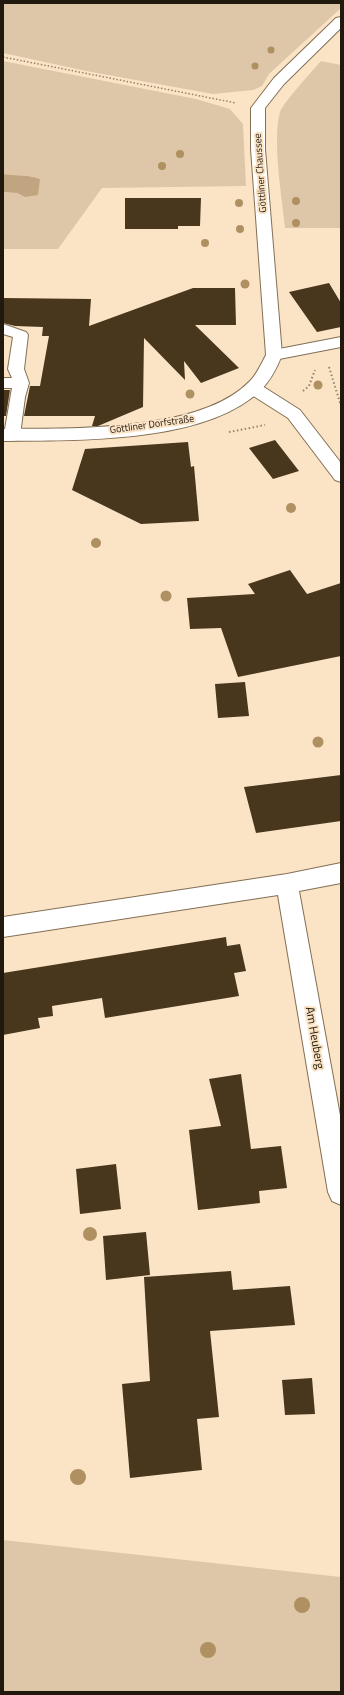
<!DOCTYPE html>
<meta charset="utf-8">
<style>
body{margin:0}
#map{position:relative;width:344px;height:1695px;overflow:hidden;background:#fbe4c6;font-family:"Titillium Web",sans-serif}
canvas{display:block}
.frame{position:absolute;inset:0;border:4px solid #22190e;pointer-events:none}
</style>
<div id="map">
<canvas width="344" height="1695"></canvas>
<div class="frame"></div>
</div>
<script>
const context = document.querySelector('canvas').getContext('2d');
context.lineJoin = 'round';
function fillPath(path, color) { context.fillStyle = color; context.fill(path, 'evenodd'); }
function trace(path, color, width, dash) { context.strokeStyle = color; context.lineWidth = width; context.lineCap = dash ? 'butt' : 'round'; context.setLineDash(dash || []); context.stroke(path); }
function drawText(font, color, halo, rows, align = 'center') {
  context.font = font + ' "Titillium Web",sans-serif'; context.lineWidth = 4; context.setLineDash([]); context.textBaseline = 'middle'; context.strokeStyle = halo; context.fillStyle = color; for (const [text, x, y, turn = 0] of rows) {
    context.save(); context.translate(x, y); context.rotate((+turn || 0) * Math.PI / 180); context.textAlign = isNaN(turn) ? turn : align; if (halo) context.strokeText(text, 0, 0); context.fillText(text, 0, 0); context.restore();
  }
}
const green = new Path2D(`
 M3,3H341V8L269,74L262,86L253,90L213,94L86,71L3,53Z
 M3,61L196,99L230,109L243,124L246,186L102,188L58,249H3V192L17,193L25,197L40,179C28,174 16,176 3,174Z
 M321,61L341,65V228H285C282,198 272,139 280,112C283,103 313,70 321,61Z
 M3,1540L341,1577V1692H3Z`);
const water = new Path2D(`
 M3,174C16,176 27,174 40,179L38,195L25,197L17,193L3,192Z`);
const building = new Path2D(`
 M125,198H201L200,226H178V229H125Z
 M329,283L341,303V327L317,332L289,292Z
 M193,288H235L236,325H195L239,368L201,383L184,361L185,380L144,338L143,407L98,426H92L95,416H24L30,386H40L49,336H42L43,327L15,326L3,323V298L91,299L89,326Z
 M3,390H10L6,416H3Z
 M275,440L299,471L273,479L249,448Z
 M188,442L191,467L194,466L199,521L141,524L72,490L85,449Z
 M290,570L307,594L341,583V656L238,677L221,628L190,629L187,598L255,594L248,584Z
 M245,682L249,716L218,718L215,684Z
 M341,775V821L256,833L244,787Z
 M226,937L227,946L240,944L246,971L234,973L239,996L105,1018L102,998L52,1006L53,1016L38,1018L40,1028L3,1035V973Z
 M241,1074L251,1149L281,1146L287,1188L259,1191L260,1203L198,1210L189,1130L221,1126L209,1079Z
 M116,1164L121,1209L80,1214L76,1169Z
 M146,1232L150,1275L106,1280L103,1236Z
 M231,1271L233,1290L290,1286L295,1325L210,1331L219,1417L197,1419L202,1470L130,1478L122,1384L150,1381L144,1277Z
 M312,1378L315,1414L285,1415L282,1380Z`);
const pathFar1 = new Path2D(`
 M3,57L236,103`);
const path = new Path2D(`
 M329,367L341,406
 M303,391L309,386L315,370
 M229,432L265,425`);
const service = new Path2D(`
 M3,324L26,332L28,335L24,369L29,383L25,397L20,435L18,439L12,440L6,439L4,435L12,388H3V378H12L8,369L13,337L3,334Z`);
const minor = new Path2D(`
 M341,337V347L274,360L268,359L266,355L268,351L274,350Z
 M253,382L259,384L300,410L341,463V482L335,480L288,418L247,392L244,388L247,384Z
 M341,863V883L299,891L341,1121V1205L332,1201L328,1192L278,895L3,937V917L287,874Z`);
const tertiary = new Path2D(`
 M341,17V28L284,84L265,108V149L282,355C277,368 270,381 260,391C203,444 77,440 3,441V429C71,428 200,433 250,381C257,374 261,364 266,355L251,149V108L274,78L336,18Z`);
const trees = [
 [271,50,3.5],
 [255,66,3.5],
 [180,154,4],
 [162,166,4],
 [296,201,4],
 [239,203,4],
 [296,223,4],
 [240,229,4],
 [205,243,4],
 [245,284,4.5],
 [318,385,4.5],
 [190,394,4.5],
 [291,508,5],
 [96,543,5],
 [166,596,5.5],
 [318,742,5.5],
 [90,1234,7],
 [78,1477,8],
 [302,1605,8],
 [208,1650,8]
];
const farStreetnames = [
 ["Göttliner Chaussee",261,173,-94],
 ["Göttliner Dorfstraße",152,425,-8]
];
const streetNames = [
 ["Am Heuberg",314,1038,80]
];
fillPath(green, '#dec7a9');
fillPath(water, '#c0a580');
fillPath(building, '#48361d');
trace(service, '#836f54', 2);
trace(minor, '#836f54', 2);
trace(tertiary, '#836f54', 2);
trace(pathFar1, '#93836e', 1.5, [1.5, 2]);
trace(path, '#93836e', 2, [1.5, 2.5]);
fillPath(service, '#fff');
fillPath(minor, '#fff');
fillPath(tertiary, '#fff');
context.fillStyle = '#af9060';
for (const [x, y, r] of trees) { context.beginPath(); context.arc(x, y, r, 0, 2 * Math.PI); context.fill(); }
drawText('10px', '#22190e', '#fbe4c6', farStreetnames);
drawText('12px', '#22190e', '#fbe4c6', streetNames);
</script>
